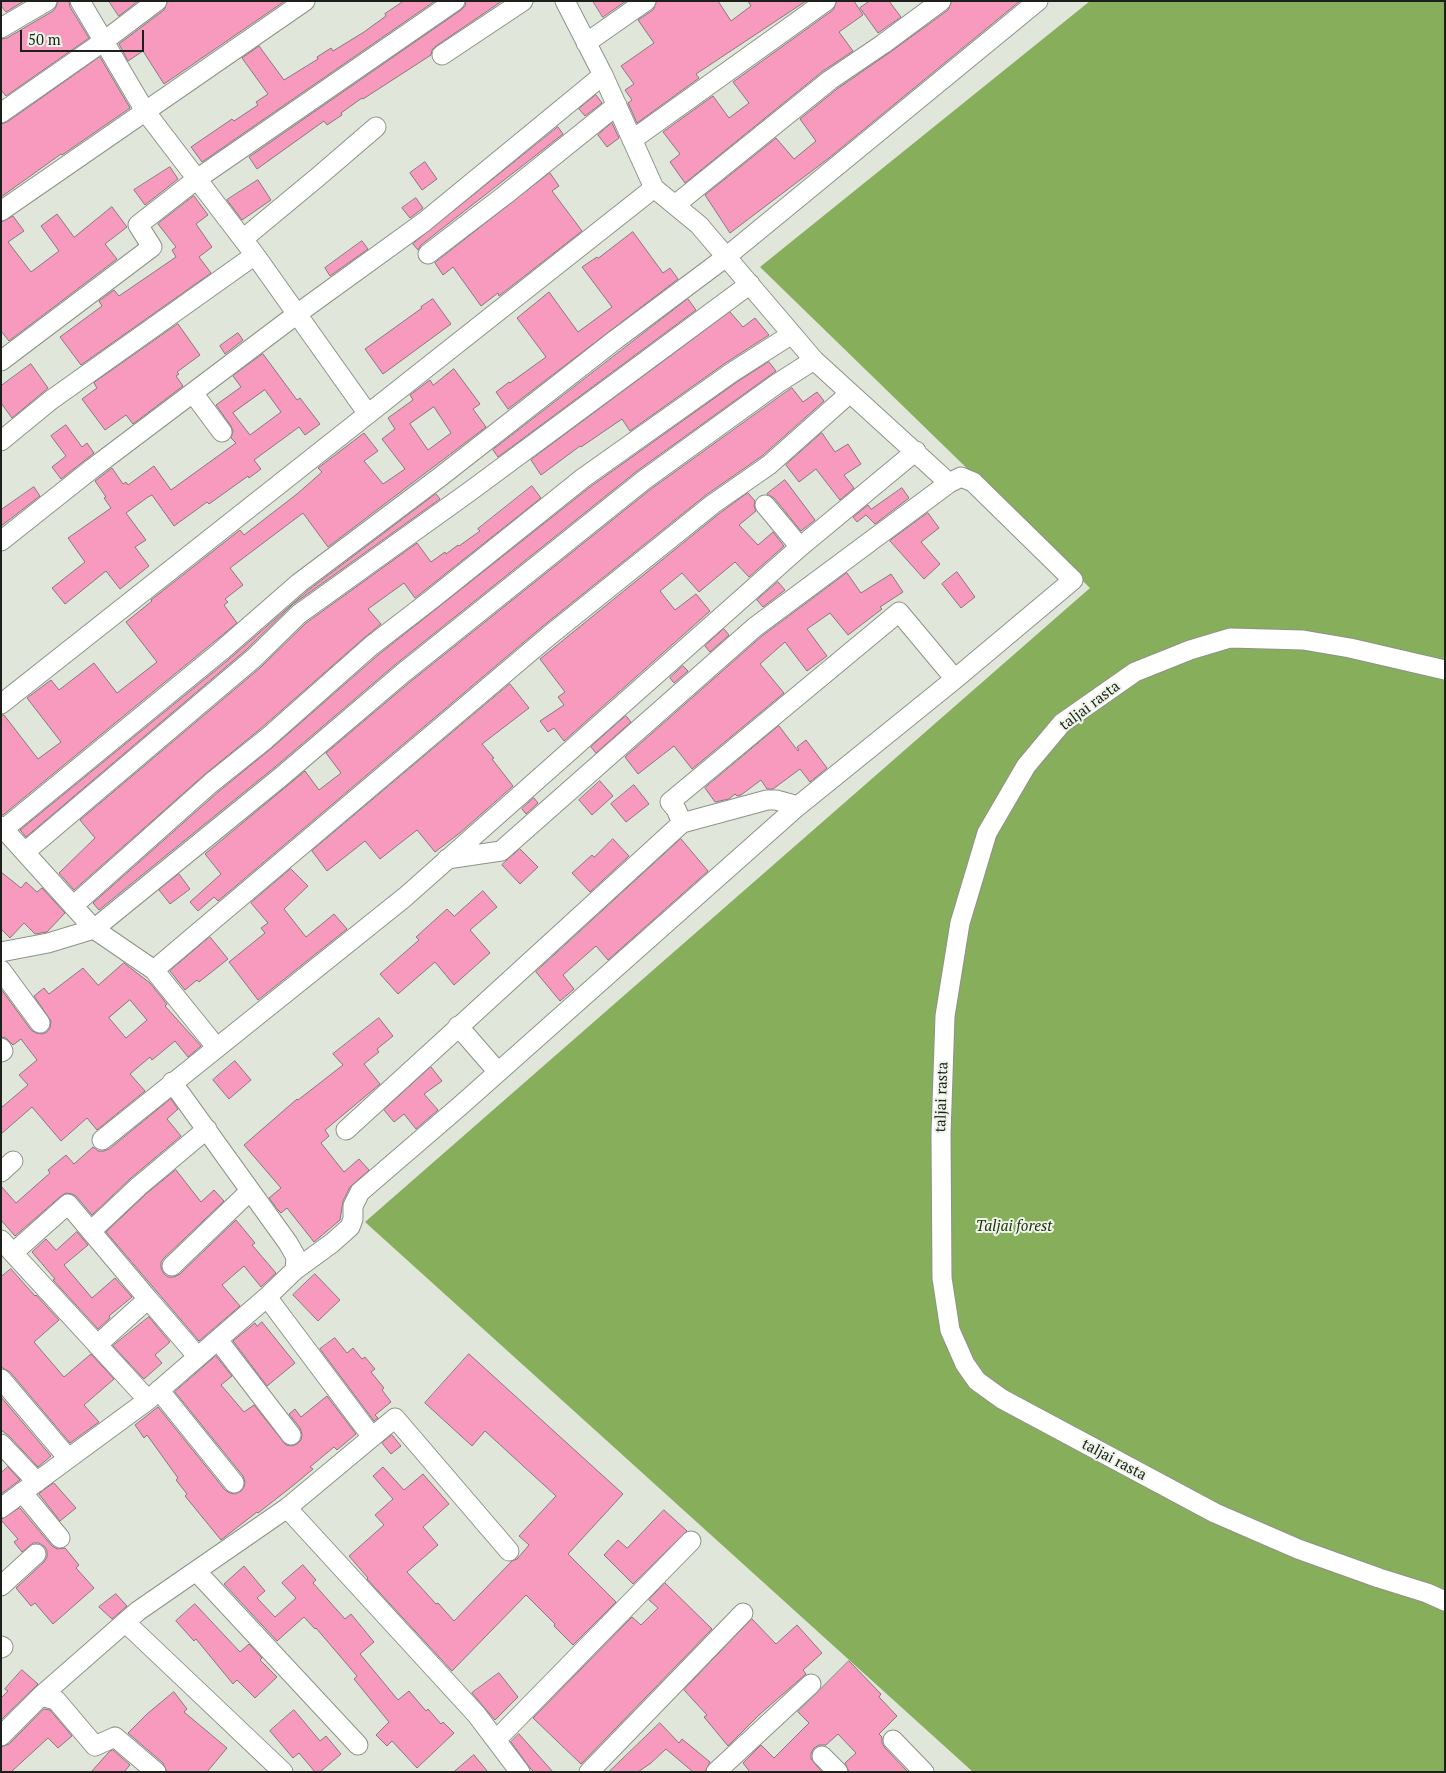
<!DOCTYPE html>
<style>
body{margin:0}
#map{position:relative;width:1446px;height:1773px;overflow:hidden;background:#e0e7da;font-family:"PT Serif",serif}
canvas{display:block}
.frame{position:absolute;inset:0;border:2px solid #1c1f1a;pointer-events:none}
.scale{position:absolute;left:20px;top:30px;width:124px;height:22px;box-sizing:border-box;border:2px solid #1c1f1a;border-top:0;padding-left:6px;font-size:15px;line-height:18px;white-space:nowrap;color:#1c1f1a;-webkit-text-stroke:4px #edf4e8;paint-order:stroke}
</style>
<div id="map">
<canvas width="1446" height="1773"></canvas>
<div class="frame"></div>
<div class="scale">50 m</div>
</div>
<script>
const context = document.querySelector('canvas').getContext('2d');
context.lineJoin = 'round';
function fillPath(path, color) { context.fillStyle = color; context.fill(path, 'evenodd'); }
function trace(path, color, width, dash) { context.strokeStyle = color; context.lineWidth = width; context.lineCap = dash ? 'butt' : 'round'; context.setLineDash(dash || []); context.stroke(path); }
function drawText(font, color, halo, rows, align = 'center') {
  context.font = font + ' "PT Serif",serif'; context.lineWidth = 4; context.setLineDash([]); context.textBaseline = 'middle'; context.strokeStyle = halo; context.fillStyle = color; for (const [text, x, y, turn = 0] of rows) {
    context.save(); context.translate(x, y); context.rotate((+turn || 0) * Math.PI / 180); context.textAlign = isNaN(turn) ? turn : align; if (halo) context.strokeText(text, 0, 0); context.fillText(text, 0, 0); context.restore();
  }
}
const forest = new Path2D(`
 M1090,1H1445V1772H973L365,1222L1090,588L760,267Z`);
const building = new Path2D(`
 M1,1H24L6,12L1,6Z
 M58,1H69L70,7L89,38L6,96L1,90V39L7,38L53,11L56,7Z
 M109,1H138L119,16Z
 M168,1H285L164,84L143,51L128,61L119,44L164,10Z
 M404,1H435L202,162L191,147L232,119L234,121L258,105L256,102L268,94L242,58L259,46L284,80L318,59L317,57L331,48L333,51L364,32L386,16L385,14Z
 M466,1H502L436,46L432,50L431,55L363,99L362,98L341,113L342,115L327,125L324,121L257,169L249,157L461,10L465,6Z
 M593,1H626L603,17Z
 M657,1H718L731,21L751,6L748,1H806L696,74L699,78L637,123L628,103L632,100L625,90L634,84L621,66L654,43L638,20L653,10Z
 M837,1H854L863,15L839,32L853,51L823,71L685,183L670,162L680,154L663,132L713,96L729,118L749,103L733,82L833,10Z
 M870,1H889L901,17L878,33L860,8Z
 M952,1H1020L829,158L730,233L705,195L776,138L794,159L816,141L800,119L837,89L889,53L948,10Z
 M100,57L130,108L62,155L61,154L1,197V124L7,122Z
 M596,95L602,103L585,116L579,109Z
 M612,123L619,138L607,147L598,135Z
 M558,127L563,134L421,245L418,250L413,244Z
 M425,162L437,179L422,190L410,173Z
 M170,167L178,179L145,205L134,190Z
 M550,173L559,186L552,191L582,231L499,296L498,293L481,306L453,267L443,275L435,263Z
 M258,180L271,200L242,220L227,200Z
 M194,196L208,215L196,224L212,247L199,257L211,273L81,365L60,337L102,306L99,301L114,290L119,296L176,257L172,250L176,247L158,224Z
 M416,198L423,208L410,218L402,208Z
 M112,207L127,227L105,244L117,259L9,341L1,331V222L13,216L24,231L8,242L31,272L59,251L41,226L57,214L74,237Z
 M633,232L663,273L670,268L678,279L508,409L496,392L509,382L510,383L546,357L517,318L549,292L578,332L612,307L582,267L597,257L598,258Z
 M362,241L368,249L330,276L325,268Z
 M433,299L451,324L383,374L365,349L422,308L421,307Z
 M688,299L696,310L498,457L493,450Z
 M730,312L743,327L755,318L769,335L724,364L630,431L622,419L581,447L580,446L541,475L531,460Z
 M178,324L200,355L177,372L179,374L176,376L183,386L133,424L126,415L105,430L82,399L97,388L94,383Z
 M238,333L243,340L225,354L220,346Z
 M263,354L297,400L300,398L320,424L305,435L299,427L254,460L261,469L249,478L248,476L209,504L207,502L174,526L152,495L148,497L126,513L146,540L135,547L149,566L120,589L106,571L65,604L52,588L85,562L68,538L111,508L104,498L106,497L95,481L112,468L123,484L126,482L128,485L154,466L171,490L236,443L231,438L233,431L231,426L216,405L241,387L233,376ZM265,390L281,412L250,435L233,413Z
 M769,362L776,371L637,471L396,664L275,767L99,910L93,903L218,792L273,747L378,655L590,487L737,382Z
 M31,364L48,388L12,418L1,403V386Z
 M454,369L480,404L473,409L486,427L328,547L303,513L230,568L243,585L225,599L228,602L224,605L237,623L3,815H1V715H4L38,759L61,742L27,698L51,680L59,690L94,663L117,693L157,662L126,622L152,601L151,600L240,530L244,535L297,494L322,472L318,468L364,433L378,451L364,461L383,484L405,469L382,439L395,429L388,418L413,400L410,395L430,380L433,385ZM434,407L451,433L428,450L410,424Z
 M792,388L803,402L817,392L824,401L762,456L706,495L543,626L218,901L214,897L198,911L190,902L221,874L205,854L305,771L319,790L341,773L326,753L410,682L651,489Z
 M66,425L82,447L87,443L94,453L61,479L52,467L66,456L51,436Z
 M822,433L835,452L848,444L861,464L844,475L854,488L840,500L816,469L799,482L786,465Z
 M785,480L815,520L801,531L774,498L767,494Z
 M532,486L541,498L415,598L404,583L368,609L381,624L364,638L259,730L204,775L74,890L59,873L95,838L80,820L261,667L306,623L417,543L431,562L445,552L446,554L458,545L459,546L480,531L478,529Z
 M34,487L40,496L1,526V510Z
 M902,488L909,498L875,524L866,515L857,522L853,517L868,505L871,509Z
 M748,493L755,501L754,506L756,511L739,525L758,545L773,532L784,546L749,577L735,562L699,592L682,573L660,591L675,610L696,594L710,611L564,741L554,728L548,732L540,721L564,705L558,697L565,692L540,659L720,513Z
 M436,494L440,499L292,605L246,650L26,837L21,831L20,830L228,660L306,592Z
 M928,513L939,528L921,542L940,564L924,579L890,541Z
 M957,572L975,597L961,608L942,584Z
 M847,573L861,593L891,574L903,592L880,607L882,609L848,635L830,613L807,629L827,656L807,671L785,642L760,664L784,693L692,769L674,746L638,774L625,757L762,636Z
 M778,582L785,590L763,607L757,600Z
 M724,629L729,635L710,652L705,646Z
 M683,666L688,671L674,683L670,678Z
 M510,684L529,708L482,744L494,758L492,759L513,786L461,832L435,852L417,830L380,859L365,841L327,871L312,851Z
 M626,716L631,722L596,753L591,747Z
 M779,726L798,751L799,750L797,747L806,740L827,768L810,782L800,769L773,789H767L761,780L741,795L737,796L735,794L729,799L715,802L705,788Z
 M600,781L613,796L592,815L579,800Z
 M634,785L649,804L626,822L611,804Z
 M534,798L538,803L526,814L522,809Z
 M613,839L629,856L590,892L572,873L592,855L594,857Z
 M681,839L708,871L608,960L596,946L563,975L574,989L560,1001L536,972Z
 M520,849L538,867L520,884L502,865Z
 M291,869L308,886L284,909L306,937L334,914L347,929L258,1000L229,962L265,933L261,928L268,923L251,903Z
 M1,872L21,888L26,882L37,892L42,888L65,913L47,932L35,934L24,923L10,938L1,929Z
 M179,874L190,889L170,904L159,890Z
 M483,891L497,907L470,930L490,953L454,985L435,962L398,994L380,974L419,940L416,937L447,909L454,916Z
 M210,937L228,959L199,982L197,980L185,990L170,971Z
 M124,963L150,983L167,1004L165,1006L201,1046L188,1057L175,1041L152,1060L150,1057L130,1074L145,1091L97,1130L87,1118L61,1141L32,1107L1,1134V1108L28,1085L19,1075L37,1060L21,1039L13,1045L6,1038L1,1037V989L31,1030L36,1033L42,1034L47,1032L50,1028L51,1021L34,996L44,988L49,994L83,968L98,985ZM130,1000L147,1020L126,1038L109,1018Z
 M379,1018L393,1036L377,1049L379,1052L364,1064L380,1084L325,1130L329,1136L321,1143L344,1172L359,1159L369,1170L350,1187L343,1201L340,1220L314,1242L287,1208L281,1213L278,1210L269,1198L281,1188L244,1145L297,1099L298,1100L343,1065L333,1054Z
 M235,1061L251,1080L229,1099L213,1080Z
 M431,1067L442,1081L424,1094L438,1110L416,1129L404,1114L394,1122L384,1110Z
 M171,1099L178,1109L167,1119L181,1136L131,1178L92,1215L76,1196L72,1194L66,1193L61,1196L15,1236L1,1220V1186L16,1203L50,1173L48,1170L66,1155L74,1164L93,1147L98,1151H104L109,1149Z
 M176,1170L201,1202L214,1190L224,1201L164,1258L161,1262V1268L164,1274L168,1277H174L180,1274L236,1220L255,1243L252,1245L276,1273L261,1287L244,1266L222,1285L240,1306L199,1341L106,1232L146,1194Z
 M77,1232L88,1245L64,1265L92,1298L115,1278L132,1297L109,1316L110,1318L98,1329L53,1280L55,1279L32,1252L46,1239L56,1250Z
 M11,1269L35,1296L36,1295L59,1320L34,1342L64,1377L91,1354L114,1379L84,1405L99,1422L70,1443L10,1372L1,1367V1277Z
 M315,1274L340,1300L318,1321L293,1295Z
 M149,1317L170,1342L155,1355L162,1363L144,1379L113,1346Z
 M262,1322L295,1363L267,1386L233,1341L255,1323L257,1326Z
 M335,1338L347,1353L353,1348L362,1359L365,1357L375,1369L371,1372L384,1388L382,1390L391,1402L375,1415L378,1418L374,1421L320,1349Z
 M469,1354L623,1494L568,1554L616,1602L573,1645L554,1626L555,1624L526,1595L452,1671L367,1579L368,1578L349,1556L384,1525L375,1515L393,1499L373,1476L383,1467L404,1490L423,1474L449,1504L423,1527L438,1545L407,1572L436,1604L438,1603L454,1621L512,1561L517,1559L529,1545L519,1536L556,1496L485,1431L472,1446L425,1403Z
 M216,1356L232,1376L221,1385L244,1412L254,1405L286,1445L292,1446L297,1444L301,1440L302,1434L300,1428L289,1414L295,1409L301,1417L327,1396L356,1434L337,1450L334,1447L310,1467L313,1469L295,1484L258,1513L257,1512L221,1540L185,1496L187,1494L176,1480L178,1478L147,1435L144,1438L135,1425L158,1407L225,1490L230,1493L235,1494L241,1491L244,1487L245,1482L243,1476L175,1392Z
 M1,1397L51,1456L38,1467L9,1436L1,1430Z
 M392,1435L401,1446L391,1454L382,1443Z
 M8,1467L20,1480L1,1494V1473Z
 M54,1483L76,1508L60,1521L39,1494Z
 M20,1508L52,1546L57,1549L65,1548L79,1565L76,1568L94,1588L53,1624L35,1603L31,1606L16,1588L44,1562L47,1557V1551L45,1547L39,1543H33L22,1552L14,1542L18,1539L1,1520Z
 M664,1510L687,1531L633,1584L604,1555L618,1540L627,1548Z
 M303,1565L316,1580L313,1583L345,1619L351,1614L374,1642L360,1654L398,1700L409,1691L426,1711L428,1709L441,1724L443,1722L454,1733L417,1768L392,1741L387,1746L376,1735L389,1722L354,1679L357,1676L316,1628L315,1629L304,1617L277,1641L224,1584L244,1566L265,1591L257,1598L275,1617L296,1598L282,1583Z
 M665,1583L712,1629L581,1764L533,1718L632,1617L641,1625L658,1608L649,1600Z
 M116,1594L127,1606L112,1619L99,1607Z
 M195,1604L240,1652L249,1644L262,1658L260,1660L277,1677L255,1698L237,1680L233,1684L196,1639L194,1641L176,1621Z
 M752,1619L776,1644L797,1625L822,1653L803,1670L806,1674L760,1714L728,1746L704,1717L707,1715L684,1690Z
 M849,1661L881,1694L879,1697L897,1716L879,1734L882,1737V1743L885,1748L908,1772H849L845,1763L856,1753L838,1734L826,1745H819L814,1748L811,1753V1759L822,1772H750L743,1763L761,1745L774,1758L809,1723L798,1712Z
 M22,1670L38,1684L1,1720V1698L8,1691L5,1689Z
 M499,1673L518,1697L495,1720L472,1693Z
 M174,1692L187,1709L184,1712L227,1748L207,1772H167L163,1763L128,1733L147,1714Z
 M44,1709L50,1710L72,1736L58,1748L48,1738L11,1772H1V1747L9,1744Z
 M294,1710L320,1741L326,1736L341,1754L320,1772H315L299,1753L293,1758L270,1731Z
 M660,1723L679,1743L682,1739L710,1762L705,1772H693L666,1749L651,1763L638,1772H609Z
 M519,1734L553,1772H534L530,1768L511,1742Z
 M113,1750L130,1765L124,1772H91L109,1752Z
 M474,1755L488,1772H454Z`);
const minor = new Path2D(`
 M80,1L145,111L255,255L368,414
 M1,28L47,1
 M586,43L646,1
 M442,55L523,1
 M1,113L104,41L157,1
 M632,140L826,1
 M675,205L830,80L883,44L941,1
 M1,211L305,1
 M243,239L319,176L376,127
 M428,254L505,195L617,105
 M1,361L152,247L138,225L197,179L455,1
 M193,393L222,432
 M1,441L51,400L255,255
 M765,505L800,547
 M1,541L93,468L297,314L424,222L603,75
 M1445,670L1350,648L1303,640L1230,638L1190,650L1135,672L1062,723L1026,766L987,833L960,923L945,1016L941,1134L942,1278L950,1330L965,1364L977,1381L1002,1399L1215,1513L1298,1549L1379,1578L1427,1593L1445,1601
 M1,704L654,188
 M682,823L676,809L670,802L899,612L955,679
 M1,826L94,929L154,970L217,1048
 M4,829L221,651L299,583L440,477L615,340L726,257L1038,1
 M25,852L254,658L299,614L469,492L750,284
 M447,859L501,851L755,627L949,483L814,360L699,225L654,188L603,75L565,1
 M73,906L211,783L266,739L371,646L432,599L583,478L731,373L792,334
 M1,952L48,943L94,929L282,776L403,673L644,480L778,383L814,360
 M1,970L40,1023
 M154,970L550,635L713,504L769,465L850,393
 M458,1026L498,1072
 M1,1048L3,1051L1,1052
 M346,1130L682,823L767,800H776L798,806
 M102,1140L405,897L800,547L916,451
 M1,1172L13,1161
 M91,1231L139,1186L207,1129
 M1,1240L148,1400
 M13,1253L68,1204L148,1299L97,1345
 M172,1266L250,1191
 M295,1270L332,1243L350,1227L353,1219V1206L360,1192L460,1106L798,806L955,679L1073,580L973,482L961,477L949,483
 M267,1297L372,1437
 M148,1299L198,1357
 M218,1340L291,1435
 M1,1379L68,1458
 M159,1390L234,1483
 M1,1444L37,1482
 M22,1492L60,1538
 M1,1508L148,1400L267,1297L295,1270L296,1257L288,1243L172,1082
 M287,1508L476,1714L520,1772
 M196,1571L358,1745
 M1,1586L36,1554
 M125,1622L283,1772
 M1,1646L3,1647L1,1648
 M41,1696L56,1700L95,1746L115,1737L156,1772
 M1,1736L41,1696L138,1611L287,1508L395,1418L509,1551
 M496,1740L691,1541
 M893,1740L924,1772
 M822,1756L838,1772
 M589,1772L743,1613
 M716,1772L811,1684`);
const streetNames = [
 ["taljai rasta",1090,706,-37],
 ["taljai rasta",942,1097,-88],
 ["taljai rasta",1114,1460,28]
];
const parkNames = [
 ["Taljai forest",1014,1227]
];
fillPath(forest, '#86ae5b');
fillPath(building, '#f89abe');
trace(building, '#86787d', 1);
trace(minor, '#8d9388', 21);
trace(minor, '#fff', 19);
drawText('15px', '#1c1f1a', '#edf4e8', streetNames);
drawText('italic 15px', '#20300e', '#edf4e8', parkNames);
</script>
